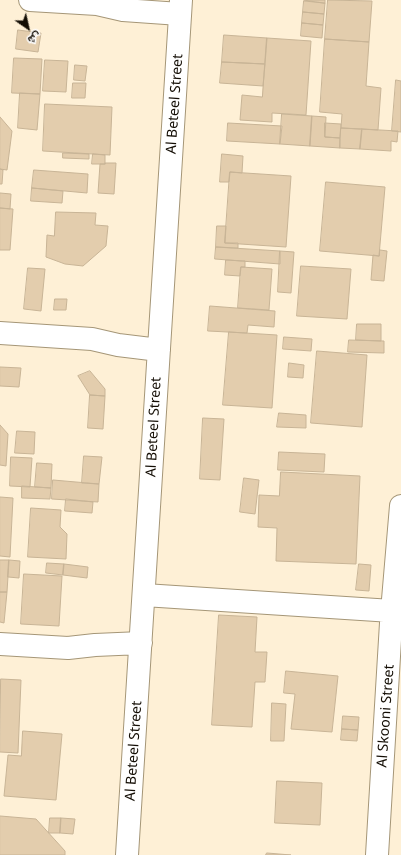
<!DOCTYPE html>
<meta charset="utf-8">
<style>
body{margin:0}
#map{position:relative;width:401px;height:855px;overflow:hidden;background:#fef0d6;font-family:"Noto Sans",Vazirmatn,sans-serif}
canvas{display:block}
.north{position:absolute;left:8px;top:8px;width:40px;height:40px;-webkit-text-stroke:3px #fff;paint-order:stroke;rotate:146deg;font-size:11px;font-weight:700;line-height:16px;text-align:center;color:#130d04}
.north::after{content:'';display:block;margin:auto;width:14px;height:18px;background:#130d04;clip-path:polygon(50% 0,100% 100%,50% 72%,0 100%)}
</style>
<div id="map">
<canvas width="401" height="855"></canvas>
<div class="north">ش</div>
</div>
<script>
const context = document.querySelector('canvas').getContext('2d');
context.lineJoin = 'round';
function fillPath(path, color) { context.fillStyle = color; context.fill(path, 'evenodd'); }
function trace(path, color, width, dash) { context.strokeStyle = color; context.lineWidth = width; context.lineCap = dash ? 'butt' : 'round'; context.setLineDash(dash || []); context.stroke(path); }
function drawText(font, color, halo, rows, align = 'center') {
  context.font = font + ' "Noto Sans",sans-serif'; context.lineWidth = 3; context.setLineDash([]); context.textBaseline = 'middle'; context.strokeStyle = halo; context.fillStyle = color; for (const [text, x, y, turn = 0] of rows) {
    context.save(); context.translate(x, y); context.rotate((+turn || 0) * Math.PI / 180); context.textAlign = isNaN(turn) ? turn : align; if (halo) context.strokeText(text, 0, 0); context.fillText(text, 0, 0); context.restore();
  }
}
const building = new Path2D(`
 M304,0H325V3Z
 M328,0L372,1L369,42L325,39Z
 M304,1L325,3L324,14L303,12Z
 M303,12L324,14L323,25L302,23Z
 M302,23L323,25L322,38L301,36Z
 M18,30L41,33L38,52L16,49Z
 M224,35L267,38L265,64L222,62Z
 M267,38L311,41L306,115L272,113V122L240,120L242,95L262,97Z
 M325,39L369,42L366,86L381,88L378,130L341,128L342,114L320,112Z
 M14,58L42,59L40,94L12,93Z
 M45,60L68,61L66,92L43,91Z
 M222,62L265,64L263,86L220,83Z
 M75,65L87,66L85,81L74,80Z
 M396,80L401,81V132L392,131Z
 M73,83H86L85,98H72Z
 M20,93L40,94L37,130L18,128Z
 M45,104L112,107L110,155L43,151Z
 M282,114L312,116L310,146L280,144Z
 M312,116L326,117L325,137L340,138V148L310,146Z
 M0,117L12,131L7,170L0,169Z
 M228,123L282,126L280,144L227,141Z
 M325,123L341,124L340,138L325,137Z
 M341,128L362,129L360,149L340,148Z
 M362,129L398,131L397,142L391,141V151L360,149Z
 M63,153L89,154V159L63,158Z
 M93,154L105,155V164H92Z
 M222,154L243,156L242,173L230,172L229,182H220Z
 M105,163H116L114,194L98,193L100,164H105Z
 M0,169L3,170L2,184H0Z
 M34,170L88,174L87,193L32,188Z
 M230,172L291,176L286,247L225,243Z
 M326,182L385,187L379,256L320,251Z
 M32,188L63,191L62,203L31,201Z
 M0,193L11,194L10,209L0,208Z
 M0,208L13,209L10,250H0Z
 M56,212L96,213L95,225L108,226L106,246L83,266L65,264L46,257L47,235L54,236Z
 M217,226H226L225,243H238V248L216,247Z
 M216,247L280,251V264L215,259Z
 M380,250L387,251L384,281L371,280L373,255L379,256Z
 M280,251L294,252L291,293L278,292Z
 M226,260L245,261V267H241L240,276L225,275Z
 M301,266L351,269L347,319L297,316Z
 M241,267L272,269L269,310L238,308Z
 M28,268L45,269L41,311L24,309Z
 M55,299H67L66,310H54Z
 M210,306L275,311L274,327L248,325L247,333L208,331Z
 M357,324H381V341L356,340Z
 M229,332L277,335L272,408L223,405Z
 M284,337L312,339L311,351L283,349Z
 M349,340L384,341V353L348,352Z
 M317,351L367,355L362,427L311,423Z
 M289,363L304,365L303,378L288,377Z
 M0,367L21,368L19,387L0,386Z
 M90,371L105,389V396L90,395L78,376Z
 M90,395L105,396L103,429L88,428Z
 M279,413L306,415V428L277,427Z
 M203,418L224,419L220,480L200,479Z
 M0,425L8,434L6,466L0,465Z
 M17,431L35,432L34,454L15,453Z
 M279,452L325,454L324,472L278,470Z
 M84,456L102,457L99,484L82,483Z
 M11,457L32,458L30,487L10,486Z
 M37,463L52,464L51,488L35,487Z
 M281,472L360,476L356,564L276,561L277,528L258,527L259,495L279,496Z
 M244,478L259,480L255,514L240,512Z
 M53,480L99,484L98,502L52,499Z
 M22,486L51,488L50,499L22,498Z
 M0,497L13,498L10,557L0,556Z
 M66,499L93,502L92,513L65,511Z
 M31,508L61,510L60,527L67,534L66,559L28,557Z
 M0,560H9L7,592H0Z
 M9,560L20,561L19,578L8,577Z
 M47,563L64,564L63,575L46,573Z
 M64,564L88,567L87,578L63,575Z
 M359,564L371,565L369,591L356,590Z
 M24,574L62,576L59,626L21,624Z
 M0,592H7L4,623L0,622Z
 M219,615L257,617L255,652H267L265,682H255L252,727L212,725Z
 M286,671L338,676L332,732L291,729L295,694L284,693Z
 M1,679L21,680L18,753L0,752Z
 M272,703L286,704L284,741H271Z
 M343,716L359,717L358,730L342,729Z
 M342,729L358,730L357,741L341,740Z
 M23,731L62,734L56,800L4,796L8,755L21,756Z
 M277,781L322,783L320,825L275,823Z
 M0,816L36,819L65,851V855H0Z
 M50,818H61L60,833H49Z
 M61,818L75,819L73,834L60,833Z
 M267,853L291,855H266Z`);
const minor = new Path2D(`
 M30,0L97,4L123,10L180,14
 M0,333L92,339L118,345L159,350
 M144,595L392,611
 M0,644L68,648L95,645L141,643
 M127,855L181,0
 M377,855L391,623L401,506`);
const streetNames = [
 ["Al Beteel Street",175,104,-86],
 ["Al Beteel Street",154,427,-87],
 ["Al Skooni Street",386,716,-86],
 ["Al Beteel Street",134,751,-86]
];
fillPath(building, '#e3cdad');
trace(building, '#c8b496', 1);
trace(minor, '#a59677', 24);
trace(minor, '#fff', 22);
drawText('14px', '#130d04', '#fff', streetNames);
</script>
